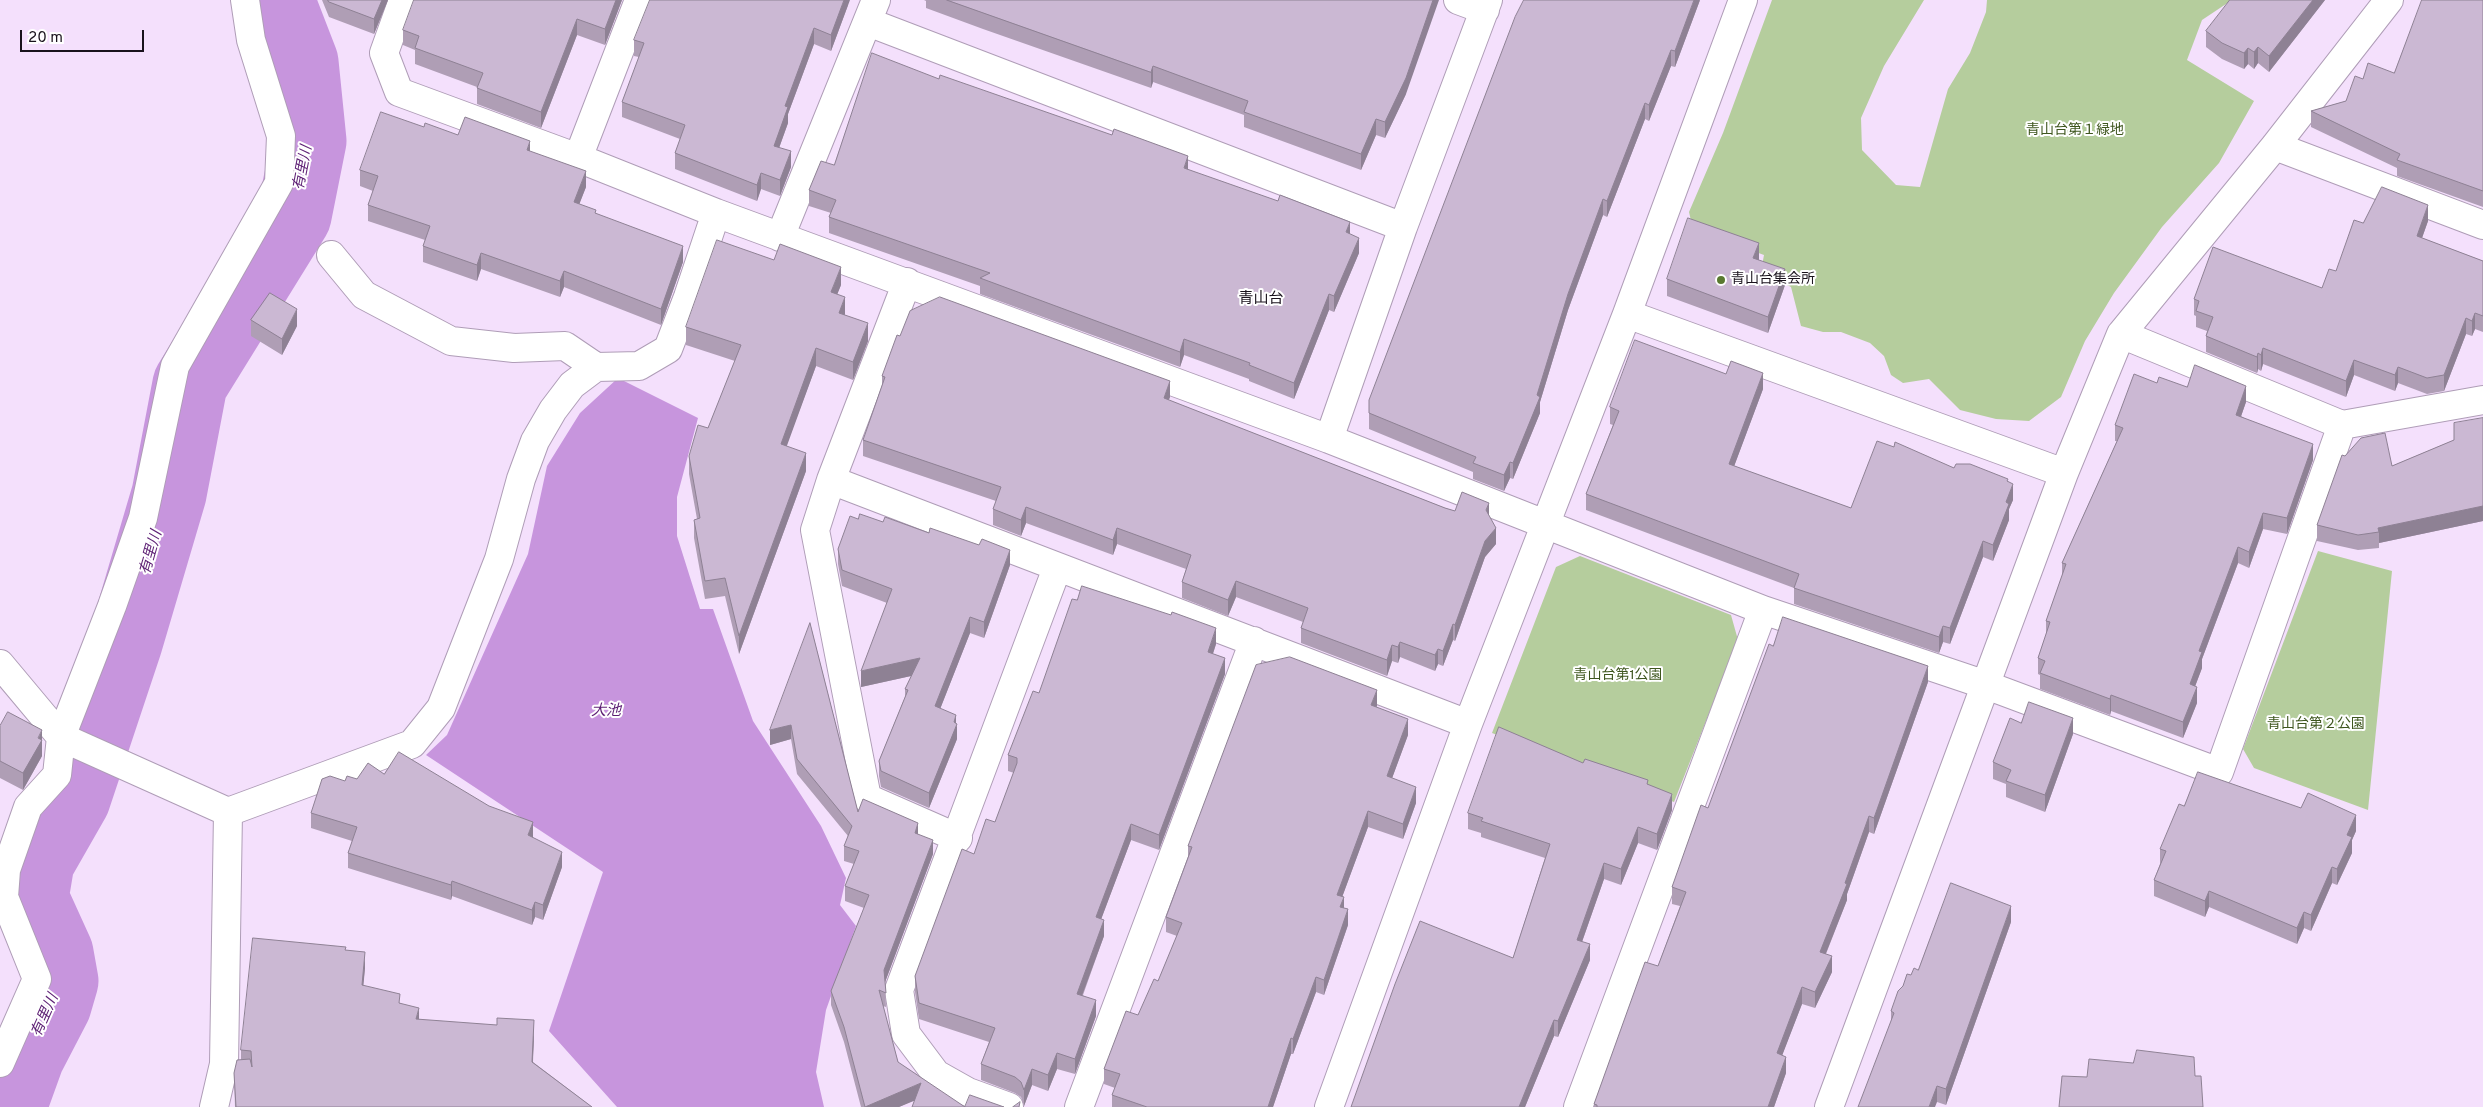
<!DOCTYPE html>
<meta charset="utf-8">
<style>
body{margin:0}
#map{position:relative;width:2483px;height:1107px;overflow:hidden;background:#f4e0fc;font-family:Overpass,sans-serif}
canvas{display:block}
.scale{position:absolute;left:20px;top:30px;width:124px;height:22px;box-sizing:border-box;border:2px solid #19121c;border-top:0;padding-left:6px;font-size:15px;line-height:18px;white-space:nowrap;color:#19121c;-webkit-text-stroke:4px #fff;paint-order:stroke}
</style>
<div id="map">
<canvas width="2483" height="1107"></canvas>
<div class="scale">20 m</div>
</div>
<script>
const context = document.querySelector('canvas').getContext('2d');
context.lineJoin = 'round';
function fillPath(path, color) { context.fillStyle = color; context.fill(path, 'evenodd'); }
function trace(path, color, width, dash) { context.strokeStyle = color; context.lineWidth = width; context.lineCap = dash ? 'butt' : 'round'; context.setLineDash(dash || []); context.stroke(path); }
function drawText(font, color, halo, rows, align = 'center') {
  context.font = font + ' Overpass,"Noto Sans JP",sans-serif'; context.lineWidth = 4; context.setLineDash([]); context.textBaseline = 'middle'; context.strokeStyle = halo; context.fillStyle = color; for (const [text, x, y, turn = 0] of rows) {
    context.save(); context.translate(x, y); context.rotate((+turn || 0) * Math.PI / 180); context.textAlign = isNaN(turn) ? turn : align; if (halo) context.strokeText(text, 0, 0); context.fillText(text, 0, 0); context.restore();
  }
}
const green = new Path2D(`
 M1772,0H1924L1884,66L1861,118L1862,150L1896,185L1920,187L1948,89L1970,53L1986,12L1987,0H2232L2202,20L2187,60L2254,101L2219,163L2162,227L2114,293L2085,341L2061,397L2029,421L1996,419L1960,410L1929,379L1903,383L1891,375L1884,356L1870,343L1841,332H1823L1801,326L1791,287L1761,271L1764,255L1693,229L1689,212L1723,133Z
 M2318,551L2392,571L2368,810L2254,768L2243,749Z
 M1580,556L1731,615L1738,640L1674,802L1492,733L1556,567Z`);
const water = new Path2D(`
 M618,378L698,418L677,497V536L700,609H713L753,721L821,826L846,878L840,905L856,926L826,1010L816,1072L824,1107H617L549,1031L603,872L426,755L447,735L528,554L547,466L580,413Z`);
const river = new Path2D(`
 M9,1107L27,1057L54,1005L61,981L56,953L31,898L37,862L73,799L125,643L169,494L190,384L294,216L309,141L301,62L277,0`);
const minor = new Path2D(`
 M403,0L384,53L399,92L578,158L716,213L1329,439L1763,610L1986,685L2219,772L2342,425L2483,400
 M1458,0L1485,10
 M868,22L1403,227
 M2275,146L2483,225
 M578,158L639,0
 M780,237L876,0
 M331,255L364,295L451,341L514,348L565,346L596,367
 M907,282L831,480L815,530L867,798L958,838
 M1627,314L2064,473
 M2121,334L2342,425
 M1329,439L1403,227L1488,0
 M831,480L1468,724
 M0,664L61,737L228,812L224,1064L214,1107
 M228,812L412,744L441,708L499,559L521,479L535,441L553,410L572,385L596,367L639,366L668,349L688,297L716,213
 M0,1063L37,979L4,897L6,870L28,807L57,775L61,737L112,606L143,518L175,366L279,183L281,136L251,40L245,0
 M1009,1107L968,1092L936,1074L906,1034L899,990L1057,568
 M1079,1107L1254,641
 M1329,1107L1468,724L1627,314L1743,0
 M1578,1107L1763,610
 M1829,1107L2064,473L2121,334L2275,146L2389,0`);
const wall = new Path2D(`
 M322,0H388L374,34L329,17Z
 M622,0L605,45L577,35L541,128L477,104V87L415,64V50L403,45V30Z
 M924,0H1374L1406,94L1385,138L1376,135L1361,170L1244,127V115L1153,82L1151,88L983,29L926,8V1Z
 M1700,0L1675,67L1671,66L1649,121L1645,119L1607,217L1603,215L1568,310L1540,402V413L1513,479L1510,478L1504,491L1473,479V472L1369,429V400Z
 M2230,0H2325L2269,72L2258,63L2254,69L2248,64L2244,69L2222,59L2206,47V31Z
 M2483,0V207L2397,176V168L2311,127V111L2346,101L2363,79L2394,73Z
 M848,5L831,51L814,44L788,114V123L779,148L791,167L780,196L761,189L757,201L675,169V153L680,139L622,117V102L639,57L634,56V40Z
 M939,79L1188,170L1350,234L1359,253L1334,312L1329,310L1294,399L1249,381V379L1184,355L1180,367L980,294V286L829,233V217L831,213L809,206V190L834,165Z
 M424,127L530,152L586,187L579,204L683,262L661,325L564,287L560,297L481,269L477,281L423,262V246L425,240L368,221V205L373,191L360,186V170Z
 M2428,221L2422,238L2483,261V332L2475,329L2472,336L2466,334L2444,391L2427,394L2398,383L2395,391L2354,375L2346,397L2263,364L2261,371L2258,369L2257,373L2206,352V336L2207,331L2196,327V316L2194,315V299L2322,288L2336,271L2363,223Z
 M1759,260L1785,285L1768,333L1667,296V279Z
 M841,285L837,294L845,315L868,341L853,380L816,366L786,446L806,471L739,654L725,596L705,599L694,538V520L697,519L689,474V456L708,428L735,361L686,345V327Z
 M251,320L297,326L282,355L251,336Z
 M882,376L1170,397L1168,400L1445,508L1455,511L1489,516L1496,544L1485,557L1455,641L1453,640L1443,666L1438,664L1435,671L1400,657L1398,663L1392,661L1387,676L1301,643V628L1303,622L1236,597L1228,616L1182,598V582L1186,569L1117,544L1113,555L1026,523L1021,536L993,525V509L996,501L863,456V440L882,385Z
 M2157,383L2187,387L2246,402L2241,416L2313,460L2287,534L2263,529L2249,568L2238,563L2202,659V668L2195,686L2197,703L2183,738L2111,711L2110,715L2040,689V675L2038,674V658L2046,635V621L2062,576V563L2117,441H2115V425Z
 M1763,389L1734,466L1851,508L1894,447L1954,468L2008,481L2013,500L2009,509V520L1993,561L1983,557L1950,644L1943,642L1939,653L1794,604V588L1586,510V494L1613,425L1610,424V407Z
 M2483,418V521L2379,543V548L2358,550L2317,541V525L2392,466L2454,440Z
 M858,519L883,522L1010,565L984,638L970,633L940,709L956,723L957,739L929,808L881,787L879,776V761L905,697V689L911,676L861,687L887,603L842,586L838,564V549Z
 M810,623L858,812L918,834L933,854L885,982L886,1007L883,1006L898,1062L914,1100L899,1107H861L844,1042L831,1005V991L864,908L845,901V886L854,864L844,861V846L848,836L797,774L791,739L770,745Z
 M1216,644L1213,654L1225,674L1159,850L1131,840L1101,919L1104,936L1083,995L1096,1016L1075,1074L1057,1069L1048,1091L1032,1085L1024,1106L1021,1097L1015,1093L981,1080V1064L989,1042L919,1019L915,992V976L974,854L995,822L1014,773L1008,771V755L1039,693Z
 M1928,682L1874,834L1869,832L1847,894V900L1826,954L1832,972L1815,1008L1802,1004L1782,1055L1786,1073L1774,1107H1594V1104L1658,966L1680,906L1672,904V887L1708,808Z
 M1377,706L1376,707L1408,735L1392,778L1416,803L1403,839L1368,827L1342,897L1344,908L1348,925L1324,995L1316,992L1293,1054H1291L1273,1107H1112V1095L1115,1088L1104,1084V1069L1138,1015L1158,981L1177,936L1166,932V917L1188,858V846Z
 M0,726L42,740V756L23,790L0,778Z
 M2073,734L2045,812L2006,797V784L1993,779V762Z
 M1583,763L1648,784L1672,810L1657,850L1638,843L1621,885L1604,879L1582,942L1590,960L1558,1037L1554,1036L1525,1107H1351L1513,958L1545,858L1481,837V833L1468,829V813Z
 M384,774L533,837V838L562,867L543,920L535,917L532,925L452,896L451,900L348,868V853L352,841L311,828V813L345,781Z
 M2356,831L2352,840V853L2337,885L2332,883L2311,931L2304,928L2297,944L2209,907L2205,917L2154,896V880L2160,864V849Z
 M2011,922L1946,1105L1937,1102L1891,1022V1011L1903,986L1911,975L1918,970Z
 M346,950L365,968L363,985L400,1003L419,1019L534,1036L533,1062L592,1107H235L234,1073L241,1060V1050Z`);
const shadedWall = new Path2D(`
 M382,0H388L374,34V19Z
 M616,0H622L605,45V29Z
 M844,0H850L831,51V35Z
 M1433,0H1439L1406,94L1385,138V122Z
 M1694,0H1700L1675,67V51Z
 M2313,0H2325L2269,72V56Z
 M577,19V35L541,128V112Z
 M814,28V44L788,114V123L774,162V146L785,106Z
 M2258,47V63L2254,69V52Z
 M2248,48V64L2244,69V53Z
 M1671,50V66L1649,121V105Z
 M1153,66V82L1151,88V72Z
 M1645,103V119L1607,217V201Z
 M1376,119V135L1361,170V154Z
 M530,141V157L527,150Z
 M791,151V167L780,196V180Z
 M1188,156V172L1184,168Z
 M586,171V187L574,218V202Z
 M761,173V189L757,201V185Z
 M1603,199V215L1568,310L1540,402V413L1513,479V463L1537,395L1568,294Z
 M2428,205V221L2417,252V236Z
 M1350,222V238L1346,232Z
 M1359,238V253L1334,312V296Z
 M1759,243V260L1753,274V258Z
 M683,246V262L661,325V309Z
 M481,253V269L477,281V265Z
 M841,267V285L831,310V292Z
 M1785,269V285L1768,333V317Z
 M564,271V287L560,297V281Z
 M1329,294V310L1294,399V383Z
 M845,297V315L839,313Z
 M297,309V326L282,355V339Z
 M2475,313V329L2472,336V321Z
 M2466,318V334L2444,391V375Z
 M868,323V341L853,380V362Z
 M1184,339V355L1180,367V352Z
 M816,348V366L781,462V444Z
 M2263,348V364L2261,371V355Z
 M2258,353V369L2257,373V357Z
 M2354,360V375L2346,397V381Z
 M2398,367V383L2395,391V375Z
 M1763,373V389L1729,480V464Z
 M1170,381V397L1164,414V398Z
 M2246,386V402L2236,431V415Z
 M2313,444V460L2287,534V518Z
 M806,453V471L739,654V636Z
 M1510,462V478L1504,491V475Z
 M2013,484V500L2009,509V520L1993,561V545L2006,502Z
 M1489,503V519L1486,510Z
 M2483,506V521L2379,543V532L2378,528Z
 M1026,507V523L1021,536V520Z
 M2263,513V529L2249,568V552Z
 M1117,528V544L1113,555V540Z
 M1496,528V544L1485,557L1455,641V625L1485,541Z
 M1983,541V557L1950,644V628Z
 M2238,547V563L2202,659V668L2190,700V684L2199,651Z
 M1010,550V565L984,638V622Z
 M1236,581V597L1228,616V600Z
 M970,617V633L935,722V706Z
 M1453,624V640L1443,666V651Z
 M1943,626V642L1939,653V637Z
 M1216,628V644L1208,668V652Z
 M1400,642V657L1398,663V647Z
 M1392,645V661L1387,676V660Z
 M1438,649V664L1435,671V655Z
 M920,658V674L861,687V671Z
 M1225,658V674L1159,850V835Z
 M1928,666V682L1874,834V818Z
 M2197,687V703L2183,738V722Z
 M1377,690V706L1371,721V705Z
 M2111,695V711L2110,715V699Z
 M956,715V727L957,724V739L929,808V793Z
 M2073,718V734L2045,812V795Z
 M1408,719V735L1387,792V776Z
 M791,725V739L770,745V730Z
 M42,730V756L23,790V773Z
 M1416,787V803L1403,839V824Z
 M1672,794V810L1657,850V834Z
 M1368,811V827L1337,911V895Z
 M2356,815V831L2352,840V853L2337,885V869L2347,835Z
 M1869,816V832L1847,894V900L1820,968V952Z
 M533,822V837L528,851V835Z
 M918,823V838L915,833Z
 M1131,824V840L1096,933V917Z
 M1638,827V843L1621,885V869Z
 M933,840V854L884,985V970Z
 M562,852V867L543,920V905Z
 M1604,863V879L1577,956V940Z
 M2332,867V883L2311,931V915Z
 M452,881V896L451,900V885Z
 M2209,891V907L2205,917V901Z
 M1344,897V913L1340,907Z
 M535,902V917L532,925V910Z
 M2011,906V922L1946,1105V1089Z
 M1348,909V925L1324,995V980Z
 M2304,912V928L2297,944V928Z
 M1104,920V936L1077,1009V994Z
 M1590,944V960L1558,1037V1021Z
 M365,952V968L362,1001V985Z
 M1832,956V972L1815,1008V992Z
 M1316,977V992L1293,1054V1039Z
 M1802,987V1004L1777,1069V1053Z
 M1096,1000V1016L1075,1074V1059Z
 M419,1008V1024L416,1019Z
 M534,1020V1036L532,1077V1062Z
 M1554,1020V1036L1525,1107H1519Z
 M1291,1038V1054L1273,1107H1268Z
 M1057,1053V1069L1048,1091V1075Z
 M1786,1057V1073L1774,1107H1768Z
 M1032,1069V1085L1024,1106V1090Z
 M921,1083V1098L899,1107H865Z
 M1937,1086V1102L1935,1107H1929Z`);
const building = new Path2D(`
 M328,0H382L374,19L329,2Z
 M414,0H616L605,29L577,19L541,112L477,88L483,73L415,48L419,36L403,30Z
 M650,0H844L831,35L814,28L785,106L788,107L774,146L791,151L780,180L761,173L757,185L675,153L685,125L622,102L644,43L634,40Z
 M947,0H1433L1406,78L1385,122L1376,119L1361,154L1244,112L1248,101L1153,66L1151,72Z
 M1524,0H1694L1675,51L1671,50L1649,105L1645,103L1607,201L1603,199L1568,294L1537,395L1540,397L1513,463L1510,462L1504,475L1473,463L1476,457L1369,413V400L1515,17Z
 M2230,0H2313L2269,56L2258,47L2254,52L2248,48L2244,53L2222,43L2206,31Z
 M2422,0H2483V191L2397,160L2400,154L2311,111L2346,101L2355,76L2363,79L2368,63L2394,73Z
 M872,53L939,79L940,75L1112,135L1114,129L1188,156L1184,168L1278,201L1280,195L1350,222L1346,232L1359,238L1334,296L1329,294L1294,383L1249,365L1250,363L1184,339L1180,352L980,278L990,273L829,217L836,200L809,190L821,161L834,165Z
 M381,112L424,127L425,123L458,135L465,117L530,141L527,150L586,171L574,202L596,210L595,213L683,246L661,309L564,271L560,281L481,253L477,265L423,246L430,226L368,205L378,176L360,170Z
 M2382,187L2428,205L2417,236L2483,261V316L2475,313L2472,321L2466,318L2444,375L2427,378L2398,367L2395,375L2354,360L2346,381L2263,348L2261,355L2258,353L2257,357L2206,336L2213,317L2196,311L2199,301L2194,299L2213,247L2322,288L2329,269L2336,271L2354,220L2363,223Z
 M1688,218L1759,243L1753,258L1785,269L1768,317L1667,279Z
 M717,240L774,260L780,244L841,267L831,292L845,297L839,313L868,323L853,362L816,348L781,444L806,453L739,636L725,578L705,581L694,520L700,518L689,456L698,425L708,428L741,345L686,327Z
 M270,293L297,309L282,339L251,320Z
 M940,297L1170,381L1164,398L1445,508L1455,511L1462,492L1489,503L1486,510L1496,528L1485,541L1455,625L1453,624L1443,651L1438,649L1435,655L1400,642L1398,647L1392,645L1387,660L1301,628L1308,608L1236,581L1228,600L1182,582L1191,555L1117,528L1113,540L1026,507L1021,520L993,509L1001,487L863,440L885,377L882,376L897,335L900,336L910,311Z
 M1635,340L1726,374L1731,361L1763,373L1729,464L1851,508L1877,441L1894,447L1895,442L1954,468L1956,464H1970L2008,479L2007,481L2013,484L2006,502L2009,504L1993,545L1983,541L1950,628L1943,626L1939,637L1794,588L1799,574L1586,494L1619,411L1610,407Z
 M2195,365L2246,386L2236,415L2313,444L2287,518L2263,513L2249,552L2238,547L2199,651L2202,652L2190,684L2197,687L2183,722L2111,695L2110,699L2040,673L2045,661L2038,658L2050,622L2046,621L2066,564L2062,563L2123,428L2115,425L2134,374L2157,383L2159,377L2187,387Z
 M2483,418V506L2378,528L2379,532L2358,535L2317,525L2342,455L2345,456L2361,438L2385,433L2392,466L2454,440V423Z
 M860,514L883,522L885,517L929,533L930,528L979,545L982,539L1010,550L984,622L970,617L935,706L956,715L954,722L957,724L929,793L881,771L879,761L908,690L905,689L920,658L861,671L892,589L842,570L838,549L850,516L858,519Z
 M1082,586L1171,615L1172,612L1216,628L1208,652L1225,658L1159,835L1131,824L1096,917L1104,920L1077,994L1096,1000L1075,1059L1057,1053L1048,1075L1032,1069L1024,1090L1021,1082L1015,1077L981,1064L995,1028L919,1003L915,976L962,849L974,854L986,819L995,822L1017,763V758L1008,755L1033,691L1039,693L1072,599L1077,600Z
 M1783,617L1928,666L1874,818L1869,816L1845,883L1847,884L1820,952L1832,956L1815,992L1802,987L1777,1053L1786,1057L1768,1107H1597V1105L1594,1104L1645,962L1658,966L1686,892L1672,887L1701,805L1708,808L1769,644L1773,646Z
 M810,623L858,812L863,799L918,823L915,833L933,840L884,970L886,993L879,990L898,1062L965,1107H912L921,1083L865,1107L844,1027L831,991L869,895L845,886L859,851L844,846L852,826L797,759L791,725L770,730Z
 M1290,657L1377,690L1371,705L1408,719L1387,776L1416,787L1403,824L1368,811L1337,895L1344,897L1340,907L1348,909L1324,980L1316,977L1293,1039L1291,1038L1268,1107H1147L1112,1095L1120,1074L1104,1069L1126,1011L1138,1015L1154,979L1158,981L1182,923L1166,917L1192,847L1188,846L1256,665Z
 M2029,702L2073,718L2045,795L2006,781L2011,770L1993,762L2010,718L2021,723Z
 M8,712L42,730L38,738L42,740L23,773L0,761V726Z
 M1499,727L1583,763L1585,759L1648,780L1647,784L1672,794L1657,834L1638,827L1621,869L1604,863L1577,940L1590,944L1558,1021L1554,1020L1519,1107H1351L1395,984L1420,921L1513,958L1550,844L1481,821L1483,818L1468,813Z
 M399,752L489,806L533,822L528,835L562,852L543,905L535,902L532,910L452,881L451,885L348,853L357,827L311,813L322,779L330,776L345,781L347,776L357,779L368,763L384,774Z
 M2198,772L2301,808L2308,793L2356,815L2347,835L2352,837L2337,869L2332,867L2311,915L2304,912L2297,928L2209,891L2205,901L2154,880L2166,851L2160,849L2179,804L2184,806Z
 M1951,883L2011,906L1946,1089L1937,1086L1929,1107H1858L1894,1013L1891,1011L1898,991L1903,986L1907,974L1911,975L1914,968L1918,970Z
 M253,938L346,947L345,950L365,952L362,985L400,994L399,1003L419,1008L416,1019L497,1025V1018L534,1020L532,1062L592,1107H236L234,1073L237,1060L250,1059L252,1067L251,1051L241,1050Z
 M2137,1050L2194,1057L2195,1076H2201L2203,1107H2059L2062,1076L2087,1077L2089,1059L2133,1063Z
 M970,1095L1004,1107H965Z
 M1020,1102L1019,1107H1013Z`);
const markers = [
 [1721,280,5,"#597930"]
];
const parkNames = [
 ["青山台第１緑地",2075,131],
 ["青山台第1公園",1618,676],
 ["青山台第２公園",2316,725]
];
const poiNames = [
 ["青山台集会所",1731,280]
];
const waterNames = [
 ["有里川",304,168,-79],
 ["有里川",152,553,-74],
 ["大池",606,712],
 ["有里川",46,1016,-66]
];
const neighbourhoodNames = [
 ["青山台",1261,300]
];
fillPath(green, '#b5cd9d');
fillPath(water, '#c795dd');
trace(river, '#c795dd', 75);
trace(minor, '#af9db7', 30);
trace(minor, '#fff', 28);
fillPath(wall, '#af9eb5');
fillPath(shadedWall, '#8e8194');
fillPath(building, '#cbb8d3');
trace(building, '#8e8194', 1);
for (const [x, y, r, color] of markers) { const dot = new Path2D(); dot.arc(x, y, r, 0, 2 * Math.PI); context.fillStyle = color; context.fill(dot); trace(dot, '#fff', 2); }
drawText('14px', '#3e561e', '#fff', parkNames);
drawText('14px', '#19121c', '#fff', poiNames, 'left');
drawText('italic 15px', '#5c1e73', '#fff', waterNames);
drawText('15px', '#19121c', '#fff', neighbourhoodNames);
</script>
